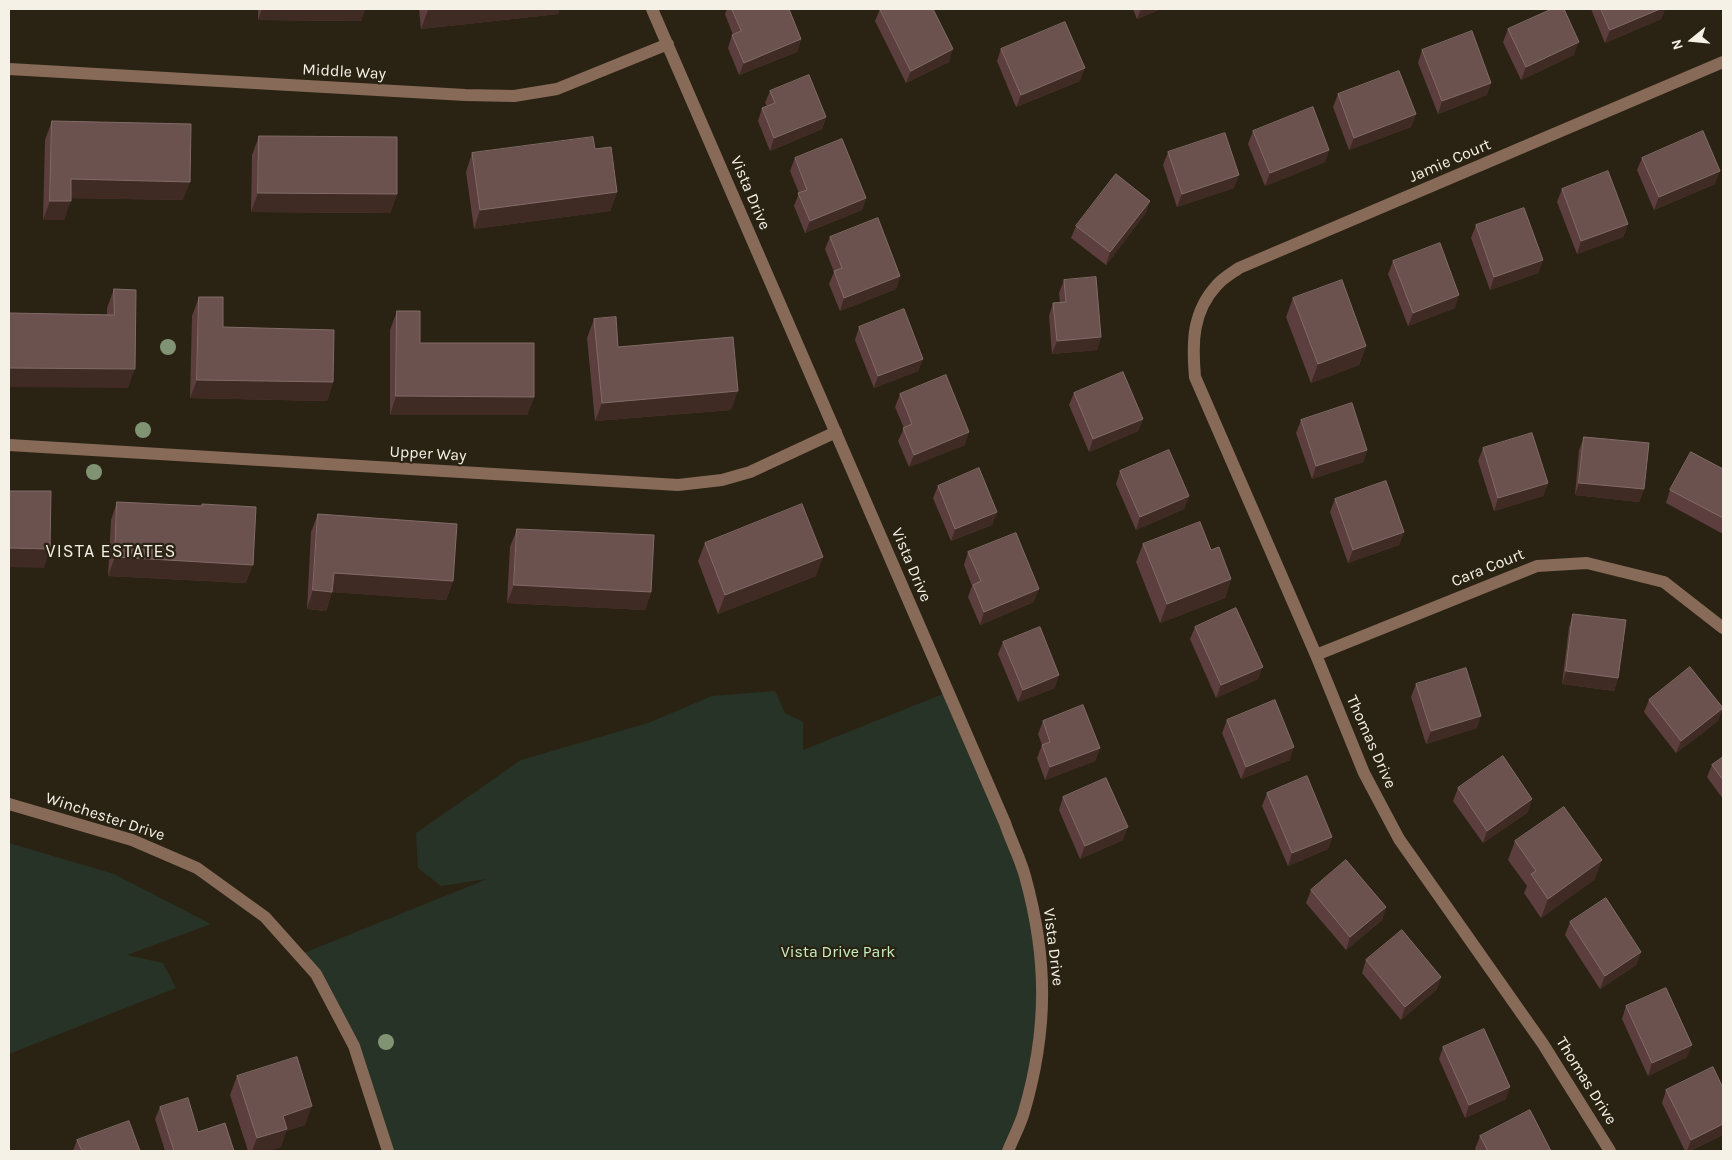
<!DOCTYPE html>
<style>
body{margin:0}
#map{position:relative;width:1732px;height:1160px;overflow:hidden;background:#2a2313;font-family:Karla,sans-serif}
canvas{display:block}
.frame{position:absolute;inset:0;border:10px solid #f6f1e7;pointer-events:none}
.north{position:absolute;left:1667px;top:15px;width:50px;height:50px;-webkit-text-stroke:4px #2a2313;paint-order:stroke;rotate:253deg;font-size:14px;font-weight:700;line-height:20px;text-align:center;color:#f6f1e7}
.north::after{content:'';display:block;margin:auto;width:18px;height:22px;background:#f6f1e7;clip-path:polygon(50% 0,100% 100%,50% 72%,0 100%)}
</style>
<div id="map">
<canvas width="1732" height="1160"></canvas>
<div class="frame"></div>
<div class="north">N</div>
</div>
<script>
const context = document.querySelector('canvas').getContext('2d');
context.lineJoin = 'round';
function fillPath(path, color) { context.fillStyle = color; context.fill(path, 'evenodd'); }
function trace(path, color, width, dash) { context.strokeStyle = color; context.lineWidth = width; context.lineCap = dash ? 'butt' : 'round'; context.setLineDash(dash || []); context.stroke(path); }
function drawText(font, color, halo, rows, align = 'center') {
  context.font = font + ' Karla,sans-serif'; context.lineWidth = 4.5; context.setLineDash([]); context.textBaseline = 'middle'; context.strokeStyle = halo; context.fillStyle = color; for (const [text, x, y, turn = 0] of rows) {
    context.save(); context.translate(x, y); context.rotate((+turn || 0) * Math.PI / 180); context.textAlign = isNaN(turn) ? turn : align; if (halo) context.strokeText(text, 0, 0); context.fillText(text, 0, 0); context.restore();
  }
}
const green = new Path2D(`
 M775,691L785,713L803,722V750L948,692L1025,875L1043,970L1033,1077L1008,1151H388L354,1046L299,955L487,879L441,886L418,868L416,833L521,760L648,723L712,696Z
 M9,843L114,874L211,924L127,955L163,963L176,988L9,1054Z`);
const minor = new Path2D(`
 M652,9L1005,823C1011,841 1020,858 1025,876C1048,959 1048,1030 1024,1112C1020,1126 1013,1138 1008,1151
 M9,69L465,95L514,96L557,89L668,44
 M9,445L678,485L722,480L750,472L836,432
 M1316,655L1537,566L1587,563L1664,582L1723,628
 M9,804L132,840L197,868L265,917L316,974L354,1046L388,1151
 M1610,1151L1543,1044L1399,839L1364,773L1316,655L1195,377C1192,343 1192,312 1217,285C1223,278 1232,273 1239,268L1723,62`);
const trees = [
 [168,347],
 [143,430],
 [94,472],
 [386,1042]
];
const wall = new Path2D(`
 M258,9H365L361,21L258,20Z
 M419,9H559L558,14L421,29Z
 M727,9H789L801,39L797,52L739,75L728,48L732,35H733L725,14Z
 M880,9H933L949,62L906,83L875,21Z
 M1133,9H1161L1137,19Z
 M1591,9H1665L1661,19L1605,43Z
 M1508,29L1574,55L1521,80L1503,42Z
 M1001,49L1080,81L1016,107L997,61Z
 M1422,50L1487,95L1438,114L1418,63Z
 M770,91L826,117L822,129L770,151L758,121L762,108L767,106L765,103Z
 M1338,94L1416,114L1411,127L1349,150L1333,107Z
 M52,121L183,200L71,198L64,220H43L45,140Z
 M1253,131L1329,150L1325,162L1265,186L1248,144Z
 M259,136L397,194L390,213L251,212L252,155Z
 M595,149L617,192L610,211L474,229L466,172L472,153Z
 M1168,152L1234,188L1177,207L1163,165Z
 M795,158L866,198L862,210L805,233L794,206L799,193L790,171Z
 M1642,158L1715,184L1654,210L1637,170Z
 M1562,189L1628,224L1623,237L1577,254L1557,202Z
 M1150,201L1145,214L1106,265L1071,238L1076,226Z
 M1476,225L1543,260L1538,273L1490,290L1471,238Z
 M830,237L900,276L896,289L840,311L829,284L834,272L825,249Z
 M1393,261L1455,308L1408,326L1388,274Z
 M1064,280L1101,337L1097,350L1052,354L1049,316L1053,303H1060L1059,293Z
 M114,289L128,388L107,315V308Z
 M199,297L223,327L333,382L327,401L190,398L192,316Z
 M1293,298L1366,346L1359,365L1311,383L1286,317Z
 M397,311L420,343L534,397L527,415H390V330Z
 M594,319L618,347L731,410L595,421L587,338Z
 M859,327L923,359L918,371L874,388L855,340Z
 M1074,393L1143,419L1138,431L1089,452L1069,405Z
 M900,394L965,445L909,467L898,441L904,428L895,407Z
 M1301,420L1367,450L1363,462L1312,479L1296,433Z
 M1584,437L1644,489L1639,502L1575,495L1579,450Z
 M1483,448L1548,483L1543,496L1494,511L1478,461Z
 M1723,469V534L1666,503L1670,490Z
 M1120,471L1189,496L1184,509L1136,530L1116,484Z
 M938,486L997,512L992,525L951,541L933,498Z
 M1335,499L1404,532L1399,545L1348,563L1330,512Z
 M117,502L201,506L202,504L246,583L108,576L111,520Z
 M318,514L453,581L446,600L332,592L326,611L307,609L311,532Z
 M517,529L651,592L645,610L507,603L510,547Z
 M705,543L816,576L718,614L698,561Z
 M1143,544L1211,550L1231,579L1225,598L1160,623L1136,562Z
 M968,552L1034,602L980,625L968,597L972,586L964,565Z
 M1573,614L1618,678L1614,691L1562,684L1569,627Z
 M1195,627L1258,679L1216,698L1190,639Z
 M1003,642L1055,688L1018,702L998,654Z
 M1416,684L1477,728L1426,744L1411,697Z
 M1649,700L1718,721L1676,753L1644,712Z
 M1227,720L1290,760L1241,779L1222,733Z
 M1043,721L1100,748L1095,761L1045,780L1037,758L1042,745L1038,734Z
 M1723,757V799L1707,777L1712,765Z
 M1458,788L1528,812L1483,843L1453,801Z
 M1267,793L1332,837L1328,849L1288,866L1262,806Z
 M1063,797L1123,840L1080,859L1059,810Z
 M1515,841L1595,879L1541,918L1524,893L1527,886L1508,860Z
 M1311,890L1386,907L1382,920L1346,950L1306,903Z
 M1570,922L1641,952L1636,965L1600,989L1565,935Z
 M1366,960L1441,977L1437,989L1401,1020L1362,973Z
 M1626,1006L1687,1057L1648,1076L1622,1019Z
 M1443,1047L1506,1099L1465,1118L1439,1059Z
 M237,1076L305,1125L286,1131L281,1147L268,1151H248L230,1095Z
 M1723,1088V1135L1690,1151H1685L1662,1103L1666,1090Z
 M160,1107L198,1132L234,1151H165L155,1119Z
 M1480,1136L1551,1151H1476L1475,1149Z
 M77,1140L140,1151H73Z`);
const shadedWall = new Path2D(`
 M165,9H195V10Z
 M262,9H365L361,21L258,20Z
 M439,9H559L558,14L421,29L428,10Z
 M1141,9H1161L1137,19Z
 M1660,9H1665L1661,19L1605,43L1610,30Z
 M801,39L797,52L739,75L744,63Z
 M1579,42L1574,55L1521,80L1526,67Z
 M953,49L949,62L906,83L911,71Z
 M1085,68L1080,81L1016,107L1021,95Z
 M1491,83L1487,95L1438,114L1442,101Z
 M1416,114L1411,127L1349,150L1354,138Z
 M826,117L822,129L770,151L774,138Z
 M1329,150L1325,162L1265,186L1270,173Z
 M1720,171L1715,184L1654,210L1659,197Z
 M1239,175L1234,188L1177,207L1182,194Z
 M71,179L190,182L183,200L64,198Z
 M617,192L610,211L474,229L480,210Z
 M258,193L397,194L390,213L251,212Z
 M866,198L862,210L805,233L810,221Z
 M50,201H71L64,220H43Z
 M1150,201L1145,214L1106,265L1110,252Z
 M1628,224L1623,237L1577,254L1581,241Z
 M1543,260L1538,273L1490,290L1494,277Z
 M900,276L896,289L840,311L844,298Z
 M1459,295L1455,308L1408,326L1413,313Z
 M1101,337L1097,350L1052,354L1057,341Z
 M1366,346L1359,365L1311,383L1318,364Z
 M923,359L918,371L874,388L878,376Z
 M9,368L135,369L128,388L9,387Z
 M197,380L333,382L327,401L190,398Z
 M738,391L731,410L595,421L602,403Z
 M396,396L534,397L527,415H390Z
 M1143,419L1138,431L1089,452L1093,439Z
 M969,432L965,445L909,467L914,455Z
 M1367,450L1363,462L1312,479L1316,466Z
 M1548,483L1543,496L1494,511L1498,498Z
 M1579,483L1644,489L1639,502L1575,495Z
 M1189,496L1184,509L1136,530L1140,517Z
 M997,512L992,525L951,541L955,529Z
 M1404,532L1399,545L1348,563L1353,550Z
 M9,548L50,549L44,568L9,567Z
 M115,557L253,565L246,583L108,576Z
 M823,557L816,576L718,614L725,595Z
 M334,573L453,581L446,600L328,592H332L326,611L307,609L313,590Z
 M1231,579L1225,598L1160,623L1167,604Z
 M514,585L651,592L645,610L507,603Z
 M1039,589L1034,602L980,625L984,612Z
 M1263,667L1258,679L1216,698L1221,685Z
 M1566,671L1618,678L1614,691L1562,684Z
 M1059,675L1055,688L1018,702L1023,690Z
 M1723,708L1718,721L1676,753L1681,741Z
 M1481,716L1477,728L1426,744L1431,731Z
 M1294,747L1290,760L1241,779L1246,767Z
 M1100,748L1095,761L1045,780L1050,767Z
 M1532,799L1528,812L1483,843L1487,831Z
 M1128,827L1123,840L1080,859L1085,846Z
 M1332,837L1328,849L1288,866L1292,853Z
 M1602,860L1595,879L1541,918L1548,899Z
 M1386,907L1382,920L1346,950L1350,937Z
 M1641,952L1636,965L1600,989L1605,976Z
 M1441,977L1437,989L1401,1020L1405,1007Z
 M1692,1045L1687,1057L1648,1076L1652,1063Z
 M1510,1087L1506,1099L1465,1118L1469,1105Z
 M312,1106L305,1125L286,1131L281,1147L268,1151H252L257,1138L283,1116Z
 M1723,1124V1135L1690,1151H1687L1691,1140Z`);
const building = new Path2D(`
 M732,9H789L801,39L744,63L732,35L741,31Z
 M880,9H933L953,49L911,71Z
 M1552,9H1564L1579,42L1526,67L1508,29Z
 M1601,9H1660L1610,30Z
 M1065,22L1085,68L1021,95L1001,49Z
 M1472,31L1491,83L1442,101L1422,50Z
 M1399,71L1416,114L1354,138L1338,94Z
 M809,75L826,117L774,138L762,108L775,103L770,91Z
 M1313,107L1329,150L1270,173L1253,131Z
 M52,121L191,124L190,182L71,179V201H50Z
 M1703,131L1720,171L1659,197L1642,158Z
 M1225,133L1239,175L1182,194L1168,152Z
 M259,136L397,137V194L258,193Z
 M593,137L595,149L611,147L617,192L480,210L472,153Z
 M842,139L866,198L810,221L798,193L807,190L795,158Z
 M1608,171L1628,224L1581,241L1562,189Z
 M1116,174L1150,201L1110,252L1076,226Z
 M1524,208L1543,260L1494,277L1476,225Z
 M878,218L900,276L844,298L834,271L842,268L830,237Z
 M1440,243L1459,295L1413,313L1393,261Z
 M1096,277L1101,337L1057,341L1053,303L1066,302L1064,280Z
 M1342,280L1366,346L1318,364L1293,298Z
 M114,289L136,290L135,369L9,368V313L114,315Z
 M199,297H223V327L334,330L333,382L197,380Z
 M904,309L923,359L878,376L859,327Z
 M397,311H420V343H534V397L396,396Z
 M616,317L618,347L733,337L738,391L602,403L594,319Z
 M1123,372L1143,419L1093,439L1074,393Z
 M946,375L969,432L914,455L903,428L912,424L900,394Z
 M1352,403L1367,450L1316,466L1301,420Z
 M1532,433L1548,483L1498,498L1483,448Z
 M1584,437L1649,443L1644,489L1579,483Z
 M1169,450L1189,496L1140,517L1120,471Z
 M1691,452L1723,469V518L1670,490Z
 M979,468L997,512L955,529L938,486Z
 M1386,481L1404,532L1353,550L1335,499Z
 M9,491H51L50,549L9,548Z
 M117,502L202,506V504L256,507L253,565L115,557Z
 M802,504L823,557L725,595L705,543Z
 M318,514L457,524L453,581L334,573L332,592L313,590Z
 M1200,522L1211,550L1219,547L1231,579L1167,604L1143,544Z
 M517,529L654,535L651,592L514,585Z
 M1016,533L1039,589L984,612L973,585L981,581L968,552Z
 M1236,608L1263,667L1221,685L1195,627Z
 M1573,614L1626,620L1618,678L1566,671Z
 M1040,627L1059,675L1023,690L1003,642Z
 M1690,667L1723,708L1681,741L1649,700Z
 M1466,668L1481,716L1431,731L1416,684Z
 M1275,700L1294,747L1246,767L1227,720Z
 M1083,705L1100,748L1050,767L1042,745L1050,742L1043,721Z
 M1503,756L1532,799L1487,831L1458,788Z
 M1723,757V780L1712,765Z
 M1307,776L1332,837L1292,853L1267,793Z
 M1106,778L1128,827L1085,846L1063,797Z
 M1564,807L1602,860L1548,899L1531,874L1536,871L1515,841Z
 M1346,860L1386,907L1350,937L1311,890Z
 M1606,898L1641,952L1605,976L1570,922Z
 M1402,930L1441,977L1405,1007L1366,960Z
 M1666,988L1692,1045L1652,1063L1626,1006Z
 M1484,1029L1510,1087L1469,1105L1443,1047Z
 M297,1057L312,1106L283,1116L287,1129L257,1138L237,1076Z
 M1713,1067L1723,1088V1124L1691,1140L1666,1090Z
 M188,1098L198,1132L225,1123L234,1151H174L160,1107Z
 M1530,1110L1551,1151H1488L1480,1136Z
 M129,1121L140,1151H82L77,1140Z`);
const streetNames = [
 ["Middle Way",344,72,3],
 ["Jamie Court",1450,161,-23],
 ["Vista Drive",750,193,67],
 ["Upper Way",428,454,3],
 ["Vista Drive",911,565,67],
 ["Cara Court",1488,568,-22],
 ["Thomas Drive",1371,742,66],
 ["Winchester Drive",105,817,18],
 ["Vista Drive",1053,947,83],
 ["Thomas Drive",1586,1081,58]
];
const parkNames = [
 ["Vista Drive Park",838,952]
];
const neighbourhoodNames = [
 ["VISTA ESTATES",111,552]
];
fillPath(green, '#273326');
trace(minor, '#886a58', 12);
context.fillStyle = '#809473';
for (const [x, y] of trees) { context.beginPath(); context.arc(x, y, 8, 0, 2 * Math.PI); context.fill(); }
fillPath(wall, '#5b3e3d');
fillPath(shadedWall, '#402b24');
fillPath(building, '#6b524f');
trace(building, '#816b67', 1);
drawText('16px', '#f6f1e7', '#2a2313', streetNames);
drawText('16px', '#c7f0c2', '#2a2313', parkNames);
context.letterSpacing = '1px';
drawText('18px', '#f6f1e7', '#2a2313', neighbourhoodNames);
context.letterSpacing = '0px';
</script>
